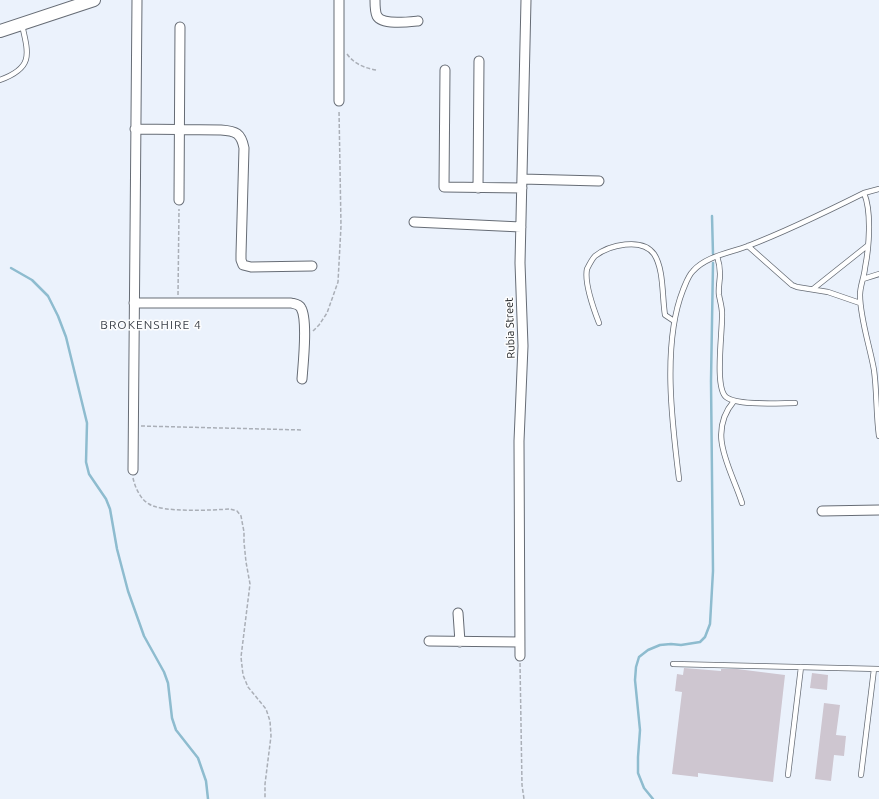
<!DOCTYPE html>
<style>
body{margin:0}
canvas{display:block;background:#ebf2fc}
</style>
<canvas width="879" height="799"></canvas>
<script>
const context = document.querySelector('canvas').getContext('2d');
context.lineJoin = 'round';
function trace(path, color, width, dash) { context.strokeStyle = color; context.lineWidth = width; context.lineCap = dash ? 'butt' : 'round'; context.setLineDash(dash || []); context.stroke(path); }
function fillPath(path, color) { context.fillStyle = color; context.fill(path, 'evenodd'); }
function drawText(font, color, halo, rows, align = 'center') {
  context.font = font + ' Ubuntu,sans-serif'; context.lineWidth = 3; context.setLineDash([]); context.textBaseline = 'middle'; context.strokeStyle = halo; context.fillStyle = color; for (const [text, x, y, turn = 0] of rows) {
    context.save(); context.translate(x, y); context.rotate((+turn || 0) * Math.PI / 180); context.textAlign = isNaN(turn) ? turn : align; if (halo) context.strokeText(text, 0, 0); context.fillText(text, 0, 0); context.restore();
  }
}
const stream = new Path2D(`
 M712,216L713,254
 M11,268L32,280L48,296L58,316L66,337L87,423L86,462L89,474L106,499L110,509L117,549L128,591L144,636L164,672L168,683L172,718L176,730L198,758L206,781L208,799
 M653,799L644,788L638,773V757L640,730L635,680L636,667L639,657L648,650L660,645L671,644L681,645L700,642L705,637L710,624L713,571L711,381L713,263`);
const building = new Path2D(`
 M684,668L721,671V669H737L785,675L773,782L698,773V777L672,774L682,692L675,691L677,674L683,675Z
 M812,673L828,675L827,690L810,688Z
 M824,703L840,705L836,735L846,736L844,756L834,755L831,781L815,779Z`);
const path = new Path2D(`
 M347,54C354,64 365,68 376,70
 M178,295L179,209
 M313,331L319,325L327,313L338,282L341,226L339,110
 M141,426L303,430
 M133,478C135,487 140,499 149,504C163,513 213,510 230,509L237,511L241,516L244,532V542L246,562L250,584L241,657L243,675L248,687L266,709L270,721L271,736L265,784V799
 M520,663L522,785L524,799`);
const service = new Path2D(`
 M0,80C33,68 29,55 22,25
 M864,193C872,212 869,248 865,268C864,278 860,286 860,295C860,318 870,347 874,370C877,392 876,414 879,436
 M748,246L792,285L797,287L828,292L860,303
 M717,256C719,262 720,268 720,274C720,281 718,288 719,295C720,301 722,307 722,313C723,329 714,387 726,397C737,406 780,403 795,403
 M863,279L879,274
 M813,289L867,246
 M599,323C594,310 584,283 587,269C589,265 592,259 595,256C609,245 642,237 654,254C664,269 662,297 665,315L674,321
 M734,401C706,434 731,468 742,503
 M679,479C672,423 662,343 683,290C686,283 688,276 693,271C706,256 730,253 748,246C787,231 826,212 864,193L879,189
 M673,664L879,669
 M788,775L801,667
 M861,775L874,669`);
const minor = new Path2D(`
 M375,0C375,5 375,12 377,16C382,25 408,22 418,21
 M445,70L444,187L522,188
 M339,101V0
 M135,129L221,130C236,131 241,133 244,148L241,254V260L243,265L251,267L312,266
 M522,179L599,181
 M478,188L479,61
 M179,200L180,27
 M414,222L521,227
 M134,303H291C295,304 299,304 301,308C308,320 303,365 302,379
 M133,470L137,0
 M822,511L879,510
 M458,613L460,642
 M429,641L520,642
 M520,656L519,441L523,346L520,263L526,0`);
const tertiary = new Path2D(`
 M0,31L94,0`);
const streetNames = [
 ["Rubia Street",510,328,-92]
];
const neighbourhoodNames = [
 ["BROKENSHIRE 4",151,325]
];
trace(stream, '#8ebccf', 2.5);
fillPath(building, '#cec6d0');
trace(service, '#666c75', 6);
trace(minor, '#666c75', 11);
trace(tertiary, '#666c75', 14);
trace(path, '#aaafb7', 1.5, [4, 2]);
trace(service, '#fff', 4.5);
trace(minor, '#fff', 9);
trace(tertiary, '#fff', 12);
drawText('11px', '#15181b', '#fefefe', streetNames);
context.letterSpacing = '1px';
drawText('12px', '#3d424b', '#fefefe', neighbourhoodNames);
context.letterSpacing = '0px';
</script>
